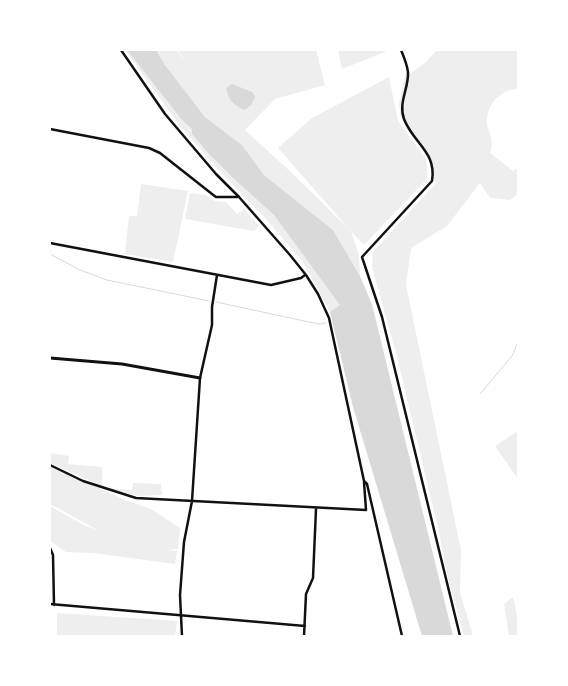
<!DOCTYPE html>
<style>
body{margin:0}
#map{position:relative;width:568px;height:686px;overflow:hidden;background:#fff;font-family:Roboto,sans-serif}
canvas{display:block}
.frame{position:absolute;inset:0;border:51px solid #fff;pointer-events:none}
</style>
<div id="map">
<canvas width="568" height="686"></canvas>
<div class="frame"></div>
</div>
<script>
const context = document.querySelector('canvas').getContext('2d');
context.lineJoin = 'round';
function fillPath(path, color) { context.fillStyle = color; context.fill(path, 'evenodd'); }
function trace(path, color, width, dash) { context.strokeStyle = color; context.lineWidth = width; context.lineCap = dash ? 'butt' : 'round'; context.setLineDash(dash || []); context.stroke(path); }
const green = new Path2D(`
 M125,50H127L182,120L192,129V134L208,153L233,178L274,215L341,305L330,312L303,262L266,219L223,175L180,126Z
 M156,50H177L187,65L178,50H316L325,85L275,99L245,130L292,173L349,229L278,148L312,118L389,77L398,121L426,159L428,178L364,245L351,231L359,255L360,276L333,230L264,175L242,145L205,117L165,65Z
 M338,50H385V52L342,69Z
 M437,50H518V89C502,89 488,103 487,119C486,133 496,136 490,153L513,171L518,168V194L510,200L490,198L480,183L447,226L411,248L406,285L461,550L460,592L473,636H464L448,578L438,528L397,357L372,267L373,252L436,183L432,175L429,160L401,117L399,104L406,72L411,73L426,62Z
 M141,184L188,191L173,262L125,254L129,216H137Z
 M190,193L206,195L215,201L226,202L237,214L244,209L259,226L254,231L185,219Z
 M518,431V479L495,446Z
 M50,453L69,456L68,464L102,467V486L50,463Z
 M50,466L125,500L151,509L180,528L178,549L167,550L177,551L175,564L93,553L66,552L50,541V506L84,525L99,531L50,504Z
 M133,483L161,484L162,495L139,496L105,488L132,490Z
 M513,597L517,616L518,636H509L504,604Z
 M57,613L177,621L175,636H57Z`);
const water = new Path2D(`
 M127,50H156L165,65L205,117L242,145L264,175L333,230L360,276L372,304L453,636H422L353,407L330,312L340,305L274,215L233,178L208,153L192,134V129L182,120Z
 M232,84L252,92L255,96L252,104L245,110C235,106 228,100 226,88Z`);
const stream = new Path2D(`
 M50,254L80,270L107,280L209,301
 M216,302L309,322L320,324L326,323
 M480,394L512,356L518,342`);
const minor = new Path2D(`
 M121,50L165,114L216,174L239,197L290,255L306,275L318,294L329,318L364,481L367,484L402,636
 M401,50C404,57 407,65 408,72C409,88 398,103 404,119C413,143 437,152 432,181L362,257L382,317L460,636
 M50,129L149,148L160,153L212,194L216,197H237
 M50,243L271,285L301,278L305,275
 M50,465L83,481L136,498L366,510L364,482
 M50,548L53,555L54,605
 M50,604L305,626
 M182,636L180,595L184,542L192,501L200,378L212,325V307L217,275
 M304,636L306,594L313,578L316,509`);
const tertiary = new Path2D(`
 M50,358L122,364L200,378`);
fillPath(green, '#eee');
fillPath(water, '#d9d9d9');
trace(stream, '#d9d9d9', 1);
trace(minor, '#111', 2.5);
trace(tertiary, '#111', 3);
</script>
